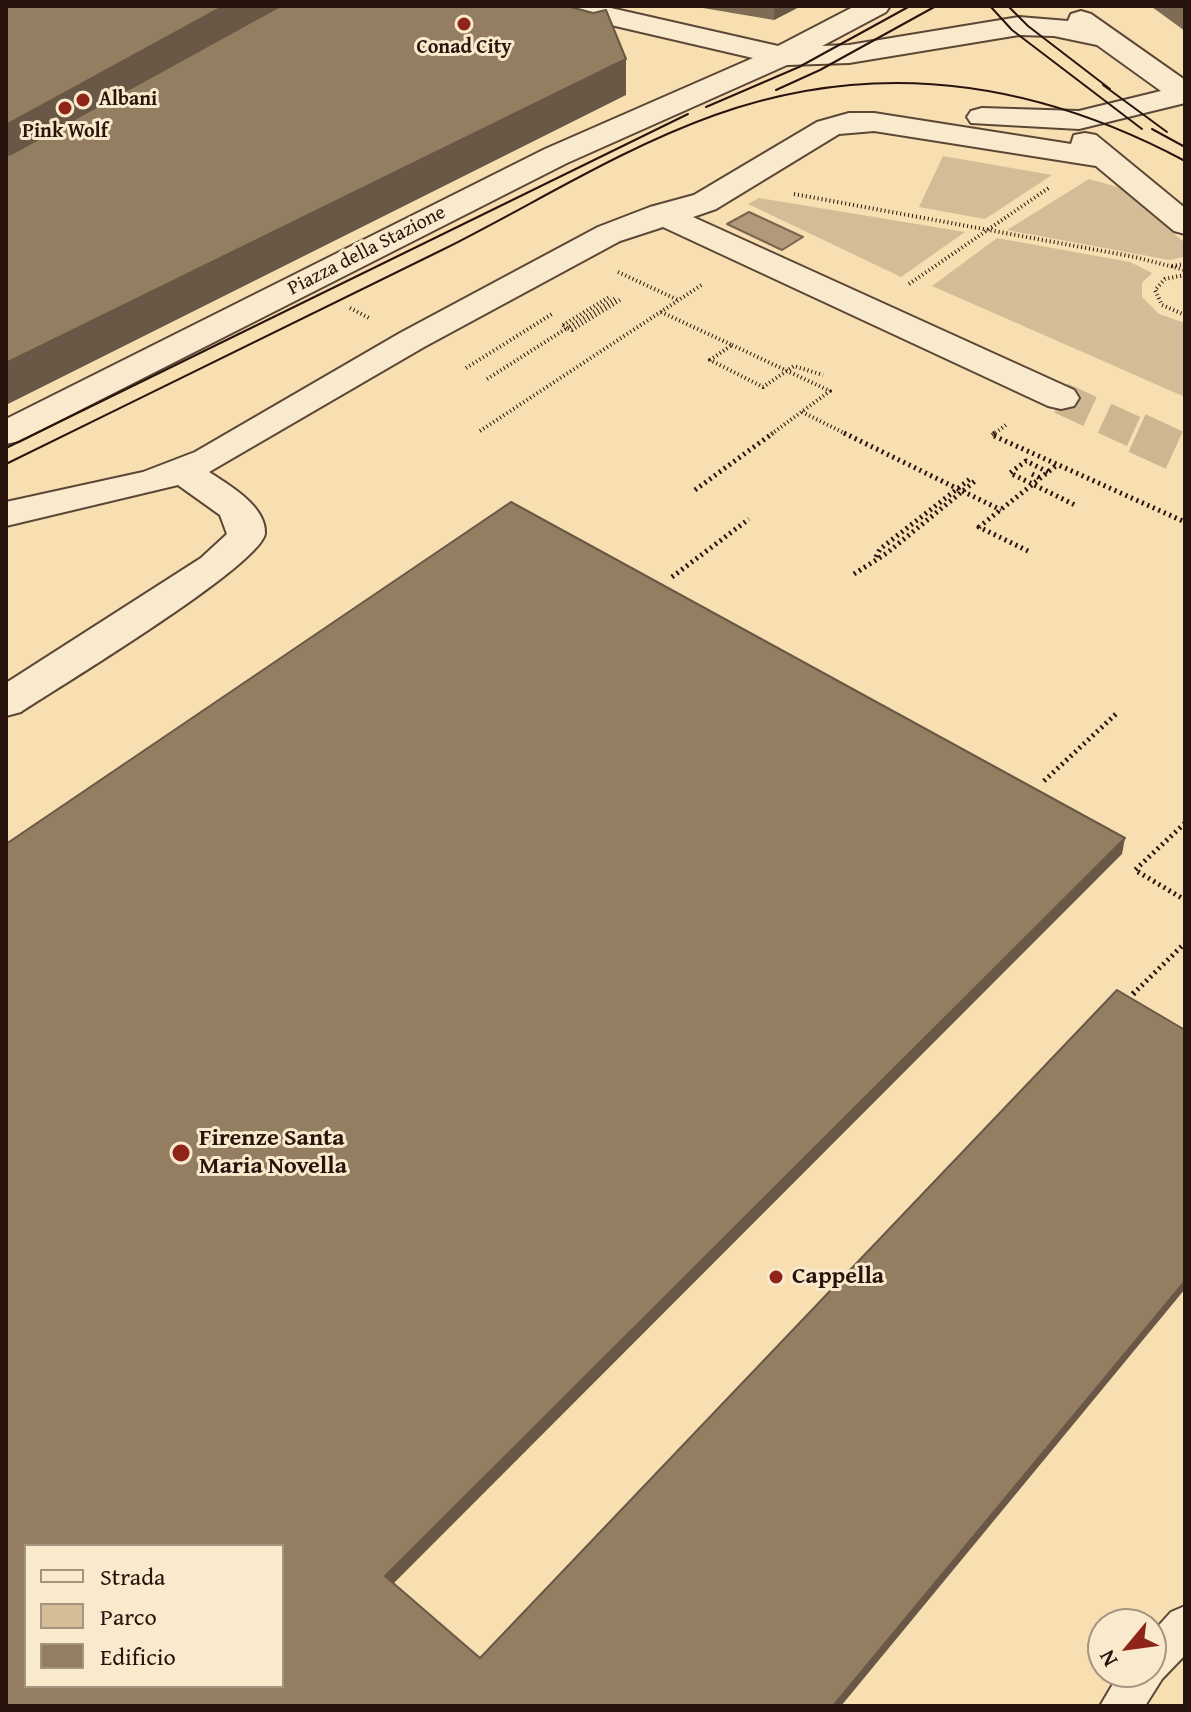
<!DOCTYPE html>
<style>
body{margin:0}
#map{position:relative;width:1191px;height:1712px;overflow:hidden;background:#f7dfb2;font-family:"Gentium Book Plus",serif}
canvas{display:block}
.frame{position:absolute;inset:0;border:8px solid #28140c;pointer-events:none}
.legend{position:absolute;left:24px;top:1544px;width:260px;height:144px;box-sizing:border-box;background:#faeacd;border:2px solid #a69480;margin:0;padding:10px 14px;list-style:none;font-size:24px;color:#28140c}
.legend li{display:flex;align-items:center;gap:16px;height:40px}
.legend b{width:40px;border:2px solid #a69480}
.north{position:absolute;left:1087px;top:1608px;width:80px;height:80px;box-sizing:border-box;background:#faeacd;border:2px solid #a69480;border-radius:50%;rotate:241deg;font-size:22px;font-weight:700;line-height:32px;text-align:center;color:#28140c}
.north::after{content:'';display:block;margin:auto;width:28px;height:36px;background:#8f2418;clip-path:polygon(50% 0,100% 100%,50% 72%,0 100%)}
</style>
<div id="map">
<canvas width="1191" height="1712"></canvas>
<div class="frame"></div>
<ul class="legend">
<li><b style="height:10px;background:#faeacd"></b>Strada</li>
<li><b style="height:22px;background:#d4bc96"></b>Parco</li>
<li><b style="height:22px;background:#947e62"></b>Edificio</li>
</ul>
<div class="north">N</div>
</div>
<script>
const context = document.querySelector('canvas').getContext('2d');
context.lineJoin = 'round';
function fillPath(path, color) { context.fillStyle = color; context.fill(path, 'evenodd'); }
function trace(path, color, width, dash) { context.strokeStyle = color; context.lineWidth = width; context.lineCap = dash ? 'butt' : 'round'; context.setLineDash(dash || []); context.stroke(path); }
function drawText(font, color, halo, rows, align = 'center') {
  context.font = font + ' "Gentium Book Plus",serif'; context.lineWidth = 6; context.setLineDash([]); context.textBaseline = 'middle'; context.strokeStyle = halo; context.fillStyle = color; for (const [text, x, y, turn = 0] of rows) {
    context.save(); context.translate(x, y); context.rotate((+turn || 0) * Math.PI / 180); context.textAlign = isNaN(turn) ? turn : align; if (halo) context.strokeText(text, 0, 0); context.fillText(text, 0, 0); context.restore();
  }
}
const green = new Path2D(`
 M943,156L1052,175L985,219L919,207Z
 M1089,179L1121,188L1185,243V257L1169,260L1007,230Z
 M759,198L965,232L901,277L748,204Z
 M997,238L1130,262L1152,273L1142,283V297L1159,314L1185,323V397L932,286Z`);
const water = new Path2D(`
 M749,212L803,237L782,250L727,224Z`);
const streetTunnelFar1 = new Path2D(`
 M1061,398L1141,435`);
const streetTunnel = new Path2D(`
 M1137,433L1185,455`);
const pathFar2 = new Path2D(`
 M794,194L1135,257L1185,270
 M1172,266L1185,264
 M618,272L678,300
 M1185,275L1165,279L1155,290L1162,305L1185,315
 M909,284L1050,187
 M350,308L369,318
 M661,312L732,345L710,360L763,387L794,366L823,375
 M563,325L567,328L616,298
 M563,325L611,296
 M732,345L830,391L770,435
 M466,368L552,314
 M487,379L567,328L572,330L620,300
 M802,412L848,435
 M480,431L703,284
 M992,435L1006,425`);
const pathFar1 = new Path2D(`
 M844,433L1001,510
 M995,433L992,435L1185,522
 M1048,472L1026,461L1010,473L1075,505
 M1032,474L1040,478
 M695,490L773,433
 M1028,551L979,527L1058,464
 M876,557L880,549L970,479
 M854,574L887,553L975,481
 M672,577L749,519
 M1044,781L1117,713
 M1185,823L1135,870L1185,900
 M1133,994L1185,943`);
const path = new Path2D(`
 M1133,994L1135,992`);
const lane = new Path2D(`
 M1185,1606V1655L1162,1679L1145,1706H1100L1120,1672H1151V1634L1171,1612Z`);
const street = new Path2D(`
 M551,6H602L778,46L855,6H890L886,12L822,46L849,45L1019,17L1068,21L1071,14L1081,11L1091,14L1185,80V103L1079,129L971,123L967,117L971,111L982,108L1079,111L1161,91L1097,45L1054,36L1019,35L849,63L787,65L567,163L19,441L6,444V419L545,149L753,58L555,12Z
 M849,113H874L1071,144L1074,135L1085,133L1096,135L1185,208V234L1174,231L1096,166L874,131L839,134L716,209L693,217L1074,390L1079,398L1074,406L1061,409L1048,406L663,227L620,241L424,347L209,472C229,485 266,506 265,533C263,564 57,688 21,712L6,716V683L201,558L227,534L220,515L178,485L6,526V502L143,472L195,452L400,333L598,227L650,207L694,195L817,122Z`);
const tram = new Path2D(`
 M990,6L1012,30L1142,129
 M1008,6L1028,26L1110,89
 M1103,85L1167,132
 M776,90L820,70L936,6
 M706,107L799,67L910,6
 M1152,129L1185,147
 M6,448L688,114
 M6,464C152,392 299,321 444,249C534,204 620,149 715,115C878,57 1035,81 1185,161`);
const wall = new Path2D(`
 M691,6H801L774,20Z
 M1152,6H1185V31L1152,7Z`);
const shadedWall = new Path2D(`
 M224,6H291L6,165V125Z
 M775,6H801L774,20Z
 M626,59V95L6,405V363Z
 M1125,838L1122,854L387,1590L385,1576Z
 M1185,1281V1289L841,1706H833Z`);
const building = new Path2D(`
 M6,6H224L6,125Z
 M280,6H567L593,13L606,10L626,59L6,363V155L11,154Z
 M511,502L1125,838L385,1576L480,1658L1117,990L1185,1030V1281L833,1706H6V844ZM26,1546H282V1686H26Z`);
const markers = [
 [464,24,8,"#8f2418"],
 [83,100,8,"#8f2418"],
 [65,108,8,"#8f2418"],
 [181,1153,10,"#8f2418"],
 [776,1277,8,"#8f2418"]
];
const farPoinames = [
 ["Conad City",464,48],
 ["Albani",99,100,"left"],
 ["Pink Wolf",65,132]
];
const farStreetnames = [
 ["Piazza della Stazione",367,251,-27]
];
const poiNames = [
 ["Firenze Santa",199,1139],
 ["Maria Novella",199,1167],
 ["Cappella",792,1277]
];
fillPath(green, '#d4bc96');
fillPath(water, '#b19a7a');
trace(water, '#7a644e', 2);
trace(streetTunnelFar1, '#ceb691', 32, [32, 16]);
trace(streetTunnel, '#ceb691', 41, [41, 21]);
trace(lane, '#5c4736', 4);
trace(street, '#5c4736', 4);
trace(pathFar2, '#28140c', 4, [1, 3]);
trace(pathFar1, '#28140c', 5, [2, 4]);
trace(path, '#28140c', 6, [2, 5]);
fillPath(lane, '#faeacd');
fillPath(street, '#faeacd');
trace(tram, '#28140c', 2);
fillPath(wall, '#7f6c54');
fillPath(shadedWall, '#685845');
fillPath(building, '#947e62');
trace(building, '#685845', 2);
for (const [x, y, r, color] of markers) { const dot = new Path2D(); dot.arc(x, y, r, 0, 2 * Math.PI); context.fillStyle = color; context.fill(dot); trace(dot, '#faeacd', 3); }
drawText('bold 20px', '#28140c', '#faeacd', farPoinames);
drawText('20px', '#28140c', '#faeacd', farStreetnames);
drawText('bold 24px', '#28140c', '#faeacd', poiNames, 'left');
</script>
